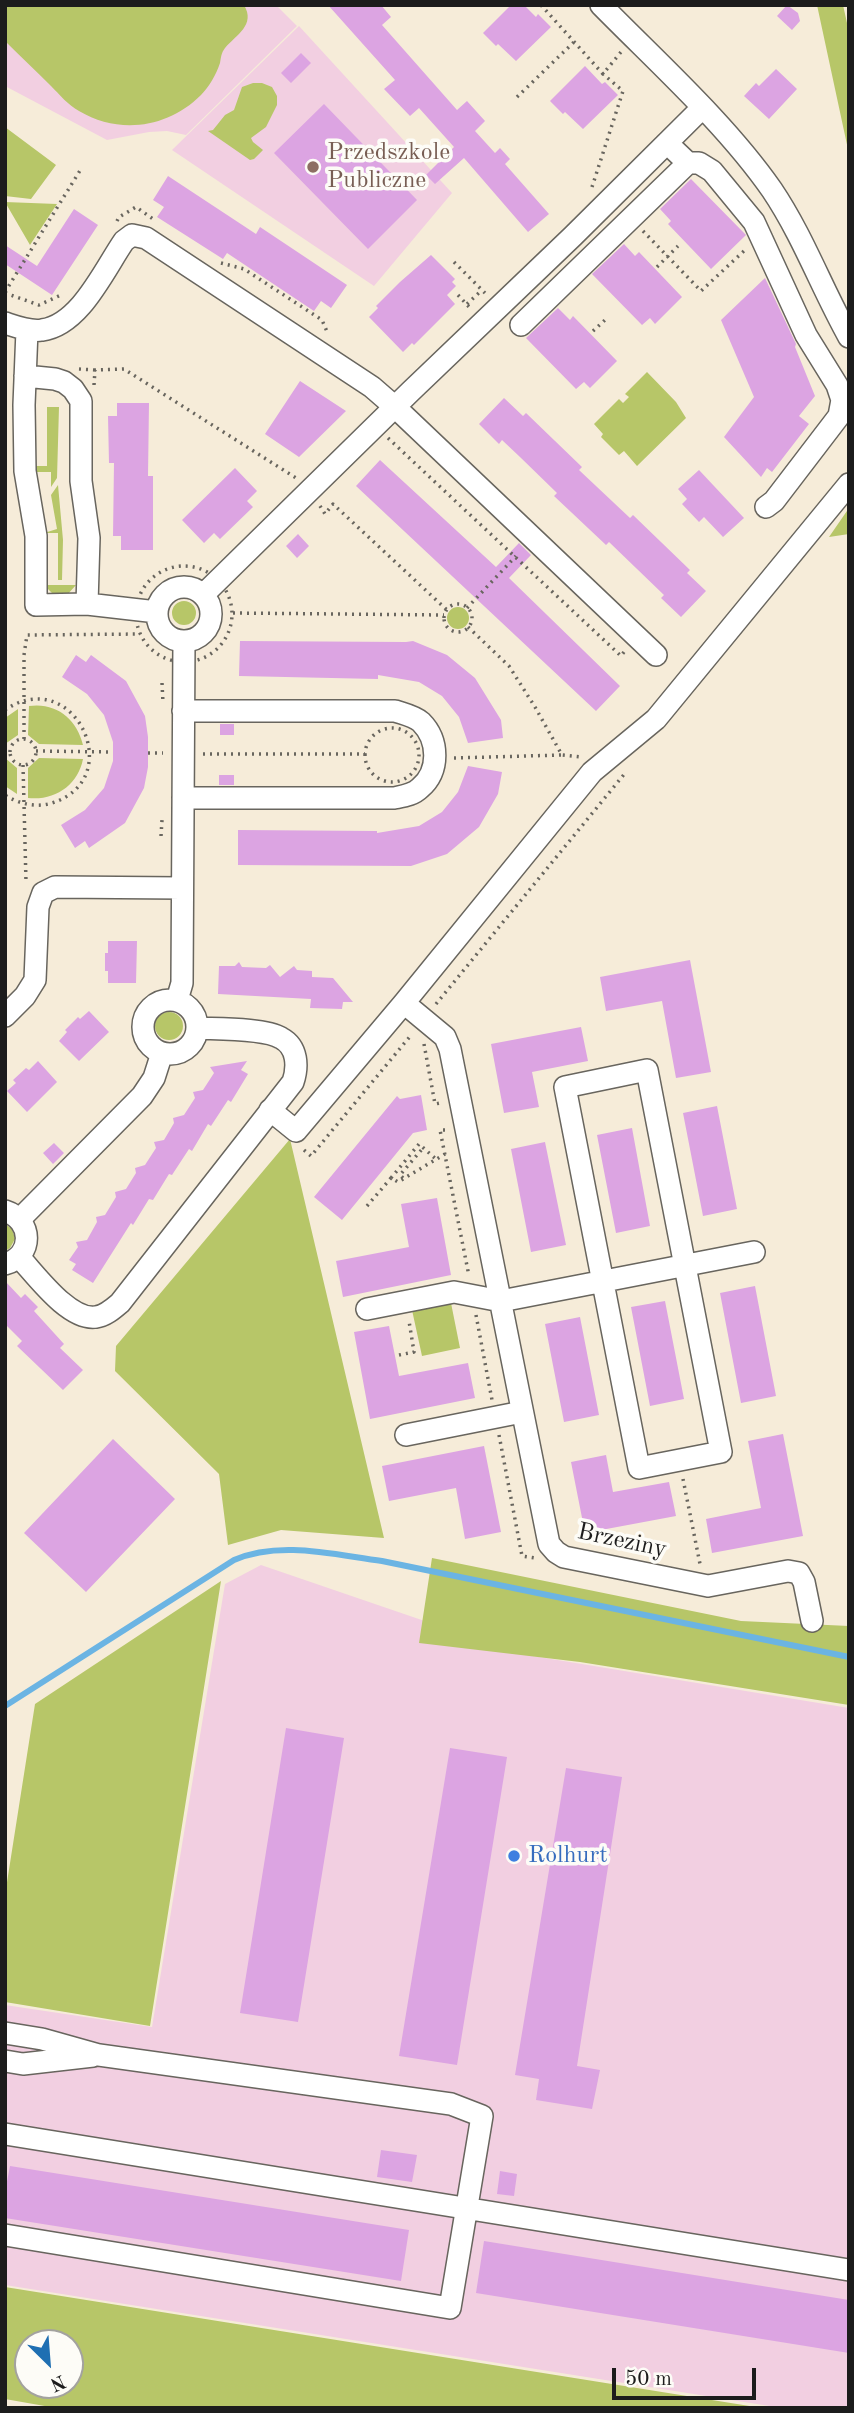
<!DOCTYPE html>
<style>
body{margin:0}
#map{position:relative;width:854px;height:2413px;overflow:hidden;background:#f6ecd9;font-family:"Old Standard TT",serif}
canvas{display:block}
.frame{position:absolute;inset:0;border:7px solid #1c1c1c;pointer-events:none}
.north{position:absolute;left:14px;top:2329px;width:70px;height:70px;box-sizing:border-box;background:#fdfcf7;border:2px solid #a3a29f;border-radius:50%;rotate:155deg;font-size:19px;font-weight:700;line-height:28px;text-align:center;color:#1c1c1c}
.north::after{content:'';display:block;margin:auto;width:24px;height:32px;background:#1f6fb2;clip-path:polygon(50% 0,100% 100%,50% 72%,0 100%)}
.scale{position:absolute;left:612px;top:2368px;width:144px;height:32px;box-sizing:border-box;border:4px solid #1c1c1c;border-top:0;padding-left:9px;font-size:21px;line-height:24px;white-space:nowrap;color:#1c1c1c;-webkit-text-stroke:5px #fdfcf7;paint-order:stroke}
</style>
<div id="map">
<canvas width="854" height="2413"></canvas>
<div class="frame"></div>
<div class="north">N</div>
<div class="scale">50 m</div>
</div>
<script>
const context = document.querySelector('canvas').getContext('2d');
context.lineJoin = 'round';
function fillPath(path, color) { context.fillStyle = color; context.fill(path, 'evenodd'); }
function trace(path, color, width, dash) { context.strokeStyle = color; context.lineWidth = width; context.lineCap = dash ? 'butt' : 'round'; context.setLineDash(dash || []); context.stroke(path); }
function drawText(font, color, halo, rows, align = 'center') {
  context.font = font + ' "Old Standard TT",serif'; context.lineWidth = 7; context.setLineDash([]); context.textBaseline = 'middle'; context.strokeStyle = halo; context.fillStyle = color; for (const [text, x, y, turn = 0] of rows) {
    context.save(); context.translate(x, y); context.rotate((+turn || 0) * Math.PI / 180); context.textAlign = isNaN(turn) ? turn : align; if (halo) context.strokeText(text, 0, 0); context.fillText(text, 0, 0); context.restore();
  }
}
const built = new Path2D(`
 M5,5H276L297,26L186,135L167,131L149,132L107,140L5,86Z
 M299,26L452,193L374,286L172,150Z
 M261,1565L521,1654L849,1708V2408H782L5,2285V2005L152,2027L225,1584Z`);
const green = new Path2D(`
 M5,5H244C256,25 236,35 225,48C221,53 221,58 220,63C216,75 209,87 201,95C168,128 119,135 79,111C68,105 60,95 51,86C36,71 20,56 5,41Z
 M817,5H843L849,32V154Z
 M253,83H262L272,87L277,96V105L266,127L251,138L253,142L263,150L254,159L250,160L208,131L213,130L225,115L234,110L242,87Z
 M5,127L56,165L31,199L5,196Z
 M5,202L57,204L30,245Z
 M647,372L676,402L686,418L637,466L624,451L619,455L601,437L603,434L594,424L619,399L623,403L629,397L625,394Z
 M47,407H59L57,478L51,487V472H32V466H47Z
 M58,485L63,540L62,580H58V533H44L57,529L51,495Z
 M849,508V534L829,537Z
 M44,585H76L67,595L55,596Z
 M172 613a12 12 0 1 1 24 0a12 12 0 1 1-24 0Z
 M447 618a11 11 0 1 1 22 0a11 11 0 1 1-22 0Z
 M29,706C56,702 77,719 83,745L39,744L28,735Z
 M18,709V735L5,744V718Z
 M5,758L17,768V794L5,786Z
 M39,758L83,759C78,785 55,801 28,798V768Z
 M155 1026a14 14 0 1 1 28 0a14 14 0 1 1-28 0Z
 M290,1139L384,1538L281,1530L228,1545L219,1474L115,1371L116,1346Z
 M5,1224L12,1229L15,1239L10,1248L5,1251Z
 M451,1303L460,1348L422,1356L412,1310Z
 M432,1558L741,1621L849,1626V1705L580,1662L419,1643Z
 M221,1581L150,2026L5,2002V1895L35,1704Z
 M5,2287L762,2408H56L5,2399ZM28,2343H70V2385H28Z`);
const stream = new Path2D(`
 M5,1706L234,1560C280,1540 335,1555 382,1561L849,1657`);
const building = new Path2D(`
 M328,5H381L391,17L382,25L457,110L467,101L485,121L475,131L495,153L500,148L510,159L505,164L549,214L528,232L464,158L435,184L426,175L454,147L419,108L410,116L384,89L395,80Z
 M511,5H524L536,17L538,14L551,27L516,61L498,44L496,46L483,33Z
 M787,5L798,13L800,21L792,30L777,16Z
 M301,53L311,63L291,83L281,73Z
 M585,66L602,84L605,82L618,95L583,129L565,112L563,114L550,101Z
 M776,69L797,89L769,119L744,96L756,83L759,86Z
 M324,104L417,200L368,249L274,153Z
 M168,176L256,234L260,227L347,285L331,308L321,301L314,311L227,253L223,259L157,217L164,207L153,200Z
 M691,179L746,235L711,269L668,224L671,221L660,209Z
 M74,209L98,225L52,295L5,264V245L37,266Z
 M624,244L635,256L639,252L682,297L655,324L650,318L642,325L592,274Z
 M431,255L455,279L452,282L456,286L447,295L455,304L414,345L412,343L403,352L369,317L378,308L376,306L400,282Z
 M765,278L796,344L795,347L815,396L799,416L809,424L772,472L767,468L761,477L724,437L754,397L721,320Z
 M558,308L570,320L573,316L617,361L590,388L584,382L576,389L526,338Z
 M300,381L346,411L299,457L265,434Z
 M504,398L523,416L526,413L582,467L579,470L630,518L633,515L690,570L687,573L706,591L681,617L661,598L664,595L609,542L606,545L554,496L557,493L520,457L502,440L499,444L479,424Z
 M117,403H149L148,476H153V550H121V536H113L114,463H109L108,416H117Z
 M380,460L496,567L519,543L531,555L509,578L620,686L596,711L356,486Z
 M235,468L257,491L247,501L253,507L220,539L214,533L204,543L182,520Z
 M699,470L744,518L723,537L704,517L699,522L682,504L687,499L678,489Z
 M298,534L309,546L297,558L286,546Z
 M240,641L406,642L413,641L447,655L475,678L501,720L503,738L468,743L459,717L442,696L419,682L378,675V679L239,676Z
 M76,655L86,662L91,655L126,681L145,716L148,737V767L144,788L125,823L89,848L85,841L75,848L61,825L85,810L104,788L113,761V742L104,715L87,694L62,677Z
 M220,724H234V735H220Z
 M468,766L502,772L498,794L479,827L447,854L411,866L238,865V830L377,831V833L419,826L442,812L458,792Z
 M219,775H234V785H219Z
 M108,941H137L136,983H108V971H105V953H108Z
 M690,960L711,1072L676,1078L662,1001L606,1011L600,977Z
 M239,962L242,967L266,968L270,965L280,977L294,966L297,970L312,971V977L333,978L353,1002H343L342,1009L310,1008L311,999L218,994L219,966H235Z
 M89,1011L109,1032L79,1061L59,1041L67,1032L65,1030L78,1017L80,1019Z
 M581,1027L588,1061L532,1072L539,1107L504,1113L491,1044Z
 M38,1061L57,1082L27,1112L7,1091L16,1083L13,1080L26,1068L29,1070Z
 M247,1061L241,1070L248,1074L231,1102L228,1100L211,1126L208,1124L192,1151L189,1149L172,1175L169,1174L153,1200L149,1199L133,1225L131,1223L93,1283L72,1270L76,1264L69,1260L78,1247L76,1242L87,1240L97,1222L96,1217L105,1215L116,1197L115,1192L126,1189L136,1173L135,1168L145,1165L156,1148L154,1142L164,1140L174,1123L173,1118L184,1115L195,1098L193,1092L203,1090L214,1073L210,1067Z
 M421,1095L427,1130L413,1133L342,1220L314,1197L397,1096L400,1099Z
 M717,1106L737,1209L703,1216L683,1113Z
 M632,1128L650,1226L616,1233L597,1135Z
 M545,1142L566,1245L531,1252L511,1149Z
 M54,1143L64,1153L53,1164L43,1153Z
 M437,1198L451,1275L343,1297L336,1261L409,1247L401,1204Z
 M5,1281L21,1298L25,1294L38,1307L34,1311L64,1344L60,1348L83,1370L63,1390L17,1346L22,1341L5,1324Z
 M755,1286L776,1396L741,1403L720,1293Z
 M665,1301L684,1399L650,1406L631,1307Z
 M580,1317L599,1415L564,1422L545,1324Z
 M389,1326L399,1376L468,1363L475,1398L370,1419L354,1332Z
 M783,1434L803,1536L712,1553L706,1519L761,1508L748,1441Z
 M113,1439L175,1499L86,1592L24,1533Z
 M484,1446L501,1532L465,1539L456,1488L389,1501L382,1466Z
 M606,1455L613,1492L669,1482L676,1516L585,1533L571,1462Z
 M286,1728L344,1738L298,2022L240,2013Z
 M450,1748L507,1757L457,2065L399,2056Z
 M566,1768L622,1777L577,2066L600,2070L592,2109L536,2100L539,2079L515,2075Z
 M381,2150L417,2155L412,2182L377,2177Z
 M10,2166L409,2230L401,2281L5,2218V2192Z
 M500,2171L517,2174L514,2196L497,2194Z
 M484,2241L849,2300V2353L476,2293Z`);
const path = new Path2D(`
 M541,5L603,74L621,52
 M517,97L574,42
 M592,187L623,91L603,74
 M117,221L119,217L136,207L153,219
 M643,231L701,291L745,250
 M454,262L485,293
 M221,263L244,269L322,320L328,334
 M657,267L678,246
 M5,292L81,169
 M5,293L39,305L61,295
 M458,295L471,309
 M467,304L482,290
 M593,331L605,320
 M79,369L95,370
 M94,385L95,370L124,369L296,478
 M388,438L621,656L624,652
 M320,506L325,514L333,504L447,610
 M136 614a48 48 0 1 1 96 0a48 48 0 1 1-96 0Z
 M444 618a14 14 0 1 1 28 0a14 14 0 1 1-28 0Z
 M467,608L516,556
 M233,613L444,615
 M468,627L509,666L535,707L562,755L581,757
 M162,683L163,703
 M5,710C74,663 129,779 52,803C36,808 19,804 5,795
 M365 755a27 27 0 1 1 54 0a27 27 0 1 1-54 0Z
 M10 752a13 13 0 1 1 26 0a13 13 0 1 1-26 0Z
 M24,739V655L27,635L140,634
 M36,751L113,752
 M148,753H163
 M203,754H365
 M454,758L562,755
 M23,765L26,882
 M161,836L162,820
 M436,1004L626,772
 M424,1044L435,1104L440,1103
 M445,1130H440L469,1276
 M304,1150L311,1156L412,1034
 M391,1178L419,1144L437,1160
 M403,1178L400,1175L423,1148
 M367,1206L391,1178L398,1182L445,1154
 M476,1315L492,1400
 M399,1355L414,1352L409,1321
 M499,1435L522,1556L535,1558
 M683,1479L700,1564`);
const minor = new Path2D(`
 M601,5C658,63 726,124 772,190C803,236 822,289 849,337
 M667,143L688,163H699L712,171L754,222L806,335L837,385L842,400L839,416L774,501L766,507
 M5,323C17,327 30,332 42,330C80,325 104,270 124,241L132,235L146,238L372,387L395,407L656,655
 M521,325L688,163
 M25,376L55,379L64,382L73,389L81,401V481L89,538L87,604L36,605V536L25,471L24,405L27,330
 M157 614a27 27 0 1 1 54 0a27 27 0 1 1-54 0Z
 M203,595L410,392L573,236L702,108
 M87,604L157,612
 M183,711H395C404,714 414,716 421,722C439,740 440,771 420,788C413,795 404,796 394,798H183
 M143 1027a27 27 0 1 1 54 0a27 27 0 1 1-54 0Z
 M177,1000L182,983L184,641
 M404,1003L445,1037L450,1049L549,1544L556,1552L564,1557L708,1586L788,1571L799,1573L804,1582L812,1621
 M5,1016L25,996L35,980L38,907L43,893L55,887L182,888
 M647,1070L721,1452L639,1468L565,1087Z
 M270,1110L296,1131L404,1003L592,772L656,719L849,484
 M5,1211C33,1220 34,1256 5,1264
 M20,1219L142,1096L154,1078L162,1053
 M19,1257C36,1275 69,1321 96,1317C105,1316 113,1309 120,1303L293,1082C298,1067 298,1047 281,1038C265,1028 217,1029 197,1028
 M367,1309L454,1292L501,1301L754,1252
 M406,1435L522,1412
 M5,2033L42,2039L99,2055L451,2104L482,2116L450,2308L5,2235
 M5,2061L23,2064L93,2056
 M5,2134L849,2270`);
const markers = [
 [313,167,7,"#8d6e63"],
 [514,1856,7,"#3f7fe0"]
];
const educationNames = [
 ["Przedszkole",327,153],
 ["Publiczne",327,181]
];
const streetNames = [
 ["Brzeziny",622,1541,12]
];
const shopNames = [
 ["Rolhurt",528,1856]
];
fillPath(built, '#f2cfe1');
fillPath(green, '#b7c668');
trace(stream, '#6bb4e3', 6);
fillPath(building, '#dca4e2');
trace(minor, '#68655e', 24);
trace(path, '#68655e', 3.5, [2, 5]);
trace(minor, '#fff', 21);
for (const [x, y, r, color] of markers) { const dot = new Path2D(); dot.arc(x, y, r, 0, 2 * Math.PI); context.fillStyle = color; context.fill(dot); trace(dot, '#fdfcf7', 2.5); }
drawText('24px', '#785e54', '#fdfcf7', educationNames, 'left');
drawText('24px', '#1c1c1c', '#fdfcf7', streetNames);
drawText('24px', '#366cbe', '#fdfcf7', shopNames, 'left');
</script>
